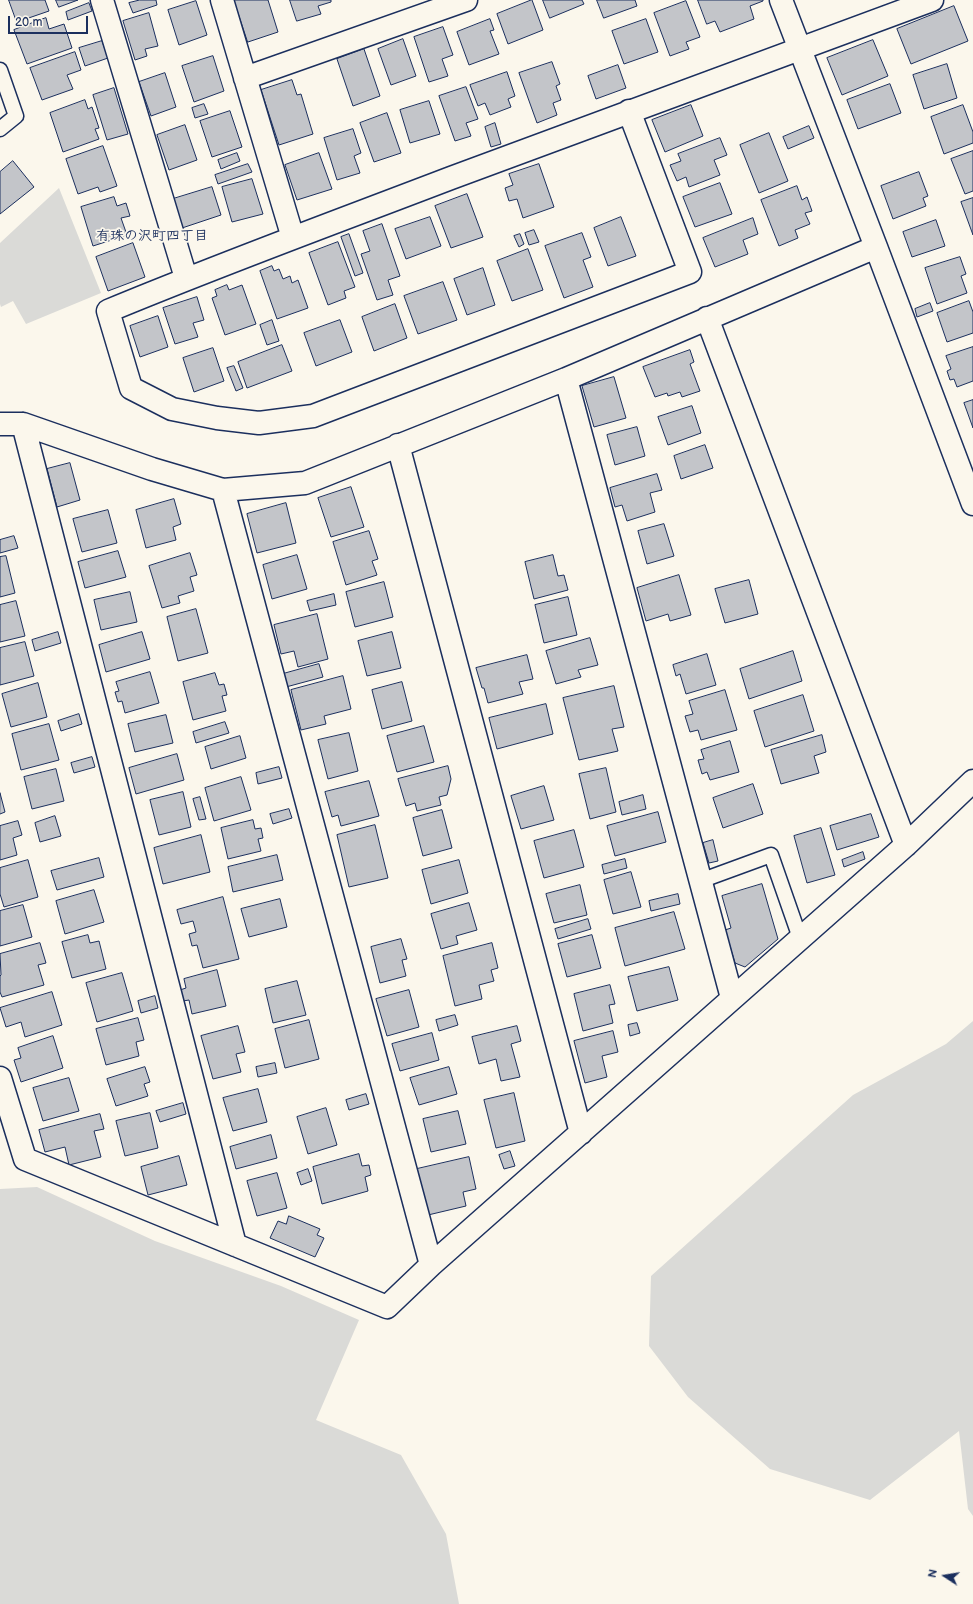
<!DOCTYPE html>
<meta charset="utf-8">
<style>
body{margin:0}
#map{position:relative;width:973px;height:1604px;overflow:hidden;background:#fbf7ec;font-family:"Balsamiq Sans",sans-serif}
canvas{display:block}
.north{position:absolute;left:925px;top:1556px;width:40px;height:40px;-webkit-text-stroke:3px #fbf7ec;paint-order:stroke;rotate:282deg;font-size:11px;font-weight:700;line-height:16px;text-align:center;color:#1b2f5e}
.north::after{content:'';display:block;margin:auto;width:14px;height:18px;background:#1b2f5e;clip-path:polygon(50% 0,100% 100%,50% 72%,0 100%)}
.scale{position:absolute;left:8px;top:16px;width:80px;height:18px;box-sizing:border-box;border:2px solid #1b2f5e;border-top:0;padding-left:5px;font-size:12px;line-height:14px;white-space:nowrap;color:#1b2f5e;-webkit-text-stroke:3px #fbf7ec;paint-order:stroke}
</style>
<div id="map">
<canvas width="973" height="1604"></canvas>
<div class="north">N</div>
<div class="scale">20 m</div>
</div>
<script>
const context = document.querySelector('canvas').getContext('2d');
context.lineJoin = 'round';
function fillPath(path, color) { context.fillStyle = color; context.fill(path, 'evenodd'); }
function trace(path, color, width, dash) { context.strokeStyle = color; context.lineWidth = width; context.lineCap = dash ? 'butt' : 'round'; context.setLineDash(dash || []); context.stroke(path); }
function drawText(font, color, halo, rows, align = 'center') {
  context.font = font + ' "Balsamiq Sans","Klee One",sans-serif'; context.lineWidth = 3.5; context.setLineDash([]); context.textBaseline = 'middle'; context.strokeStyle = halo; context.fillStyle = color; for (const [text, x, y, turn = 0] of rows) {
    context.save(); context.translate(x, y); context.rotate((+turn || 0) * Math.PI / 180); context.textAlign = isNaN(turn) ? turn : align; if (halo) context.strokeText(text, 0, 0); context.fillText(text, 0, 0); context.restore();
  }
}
const green = new Path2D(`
 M59,188L101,293L26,324L13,301L1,307L0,304V243Z
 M973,1021V1516L968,1509L959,1431L870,1500L770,1469L688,1397L649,1346L651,1276L853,1095L946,1044Z
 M37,1187L155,1241L281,1286L359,1320L316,1420L401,1455L446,1534L459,1604H0V1189Z`);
const building = new Path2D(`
 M9,0H45L49,11L17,22Z
 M56,0H78L59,7Z
 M140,0H156L157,5L133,13L129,3Z
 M234,0H268L278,32L248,42Z
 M290,0H331V2L318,6L321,14L297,21Z
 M532,0L543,30L508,44L497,14Z
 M543,0H582L584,4L550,18Z
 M597,0H635L637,6L604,18Z
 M698,0H763V1L750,6L754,19L720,32L715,21L707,24Z
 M196,1L207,35L179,45L168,10Z
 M686,1L700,37L686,42L689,49L670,56L654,13Z
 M89,3L92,11L68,20L66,12Z
 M954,6L968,41L911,64L897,29Z
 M149,13L158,46L145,49L147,56L135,60L123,21Z
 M46,18L49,29L64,24L72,48L27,64L14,30Z
 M490,19L494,30L490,31L499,54L469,65L457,32Z
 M646,19L658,52L624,64L612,31Z
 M443,27L453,55L442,59L448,76L429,82L414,37Z
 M403,39L416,76L391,85L378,49Z
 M873,40L888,76L842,95L827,58Z
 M102,41L108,58L85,66L79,48Z
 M364,49L380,96L353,106L337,59Z
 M75,52L81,70L67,75L73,89L42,100L30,68Z
 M213,56L224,91L194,102L182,66Z
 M552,62L560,84L556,86L561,100L553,103L557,115L537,123L519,73Z
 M947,64L957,98L924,109L913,75Z
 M618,65L626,88L596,99L588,76Z
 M507,72L515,96L508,99L511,107L490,115L485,103L478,106L470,85Z
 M165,73L176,107L151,116L139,82Z
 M292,80L297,95L301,94L313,134L279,145L261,90Z
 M890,84L901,113L858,129L847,100Z
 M466,87L478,119L466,123L471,136L455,141L439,96Z
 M114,88L128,134L107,140L93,95Z
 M85,100L88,109L92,107L99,128L95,129L99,139L63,152L50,113Z
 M429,101L440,134L410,143L400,110Z
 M204,104L208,114L195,118L192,108Z
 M691,105L703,136L665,152L652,120Z
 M963,105L973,132V143L944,154L931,117Z
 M230,111L242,147L212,157L200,121Z
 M387,113L401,153L374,162L360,123Z
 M495,123L501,144L491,147L485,127Z
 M185,125L197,160L169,170L157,135Z
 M809,126L814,138L788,149L783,137Z
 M353,129L361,153L354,156L360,173L337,180L324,138Z
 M769,133L788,181L759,193L740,145Z
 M720,138L727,155L714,160L720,175L689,187L686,177L677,181L670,165L681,161L678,154Z
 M103,146L117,186L100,192L98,187L78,194L66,159Z
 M973,151V191L965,194L951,159Z
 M237,153L240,161L221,169L218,160Z
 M319,153L332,189L297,200L285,165Z
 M13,161L34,187L0,214V172Z
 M248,164L252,172L218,184L215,175Z
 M539,164L554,207L523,218L517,199L509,201L505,188L513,185L509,174Z
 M919,172L928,196L923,198L926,206L893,219L881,186Z
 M252,179L263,214L232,222L222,187Z
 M720,183L732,214L695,227L683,197Z
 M797,186L802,200L807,197L812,211L805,213L810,224L795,230L798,238L779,246L761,200Z
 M212,187L221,215L182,228L173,199Z
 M467,194L483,237L451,248L435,206Z
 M114,197L117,206L126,203L130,216L121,218L127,235L93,246L81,207Z
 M973,198V235L961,202Z
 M430,217L441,246L406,259L395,229Z
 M621,217L636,256L608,266L594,228Z
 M753,218L758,234L743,240L748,254L715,267L703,238Z
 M936,220L945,246L912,257L903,232Z
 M382,224L400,276L388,280L393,295L377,300L361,254L370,251L363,231Z
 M534,230L539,242L529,245L525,233Z
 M582,233L591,257L583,260L593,287L564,298L545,246Z
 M349,234L363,273L355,276L341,237Z
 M520,234L524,244L519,247L514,236Z
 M338,242L355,287L344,291L346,298L328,305L309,253Z
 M133,243L145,277L108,291L96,257Z
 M528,249L543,290L512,301L497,261Z
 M960,257L966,274L961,276L967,293L937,304L925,268Z
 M272,266L274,271L279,269L283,279L290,276L292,283L298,280L308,308L277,319L260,271Z
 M483,268L495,305L467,315L454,279Z
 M443,282L457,320L418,334L404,296Z
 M227,285L229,290L242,285L256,324L225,335L212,298L217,296L215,290Z
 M197,297L204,320L193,323L198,337L175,344L163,308Z
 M969,301L973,312V333L947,342L937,313Z
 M930,303L933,311L917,317L915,309Z
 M395,304L407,338L374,351L362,317Z
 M158,316L168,347L140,357L130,326Z
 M272,320L279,341L267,345L260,325Z
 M340,320L352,352L316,366L304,333Z
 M282,345L292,371L247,388L238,362Z
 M973,347V381L957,387L954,379L950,380L947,371L951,369L946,356Z
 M213,348L224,381L194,392L183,358Z
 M690,350L694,362L690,364L700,391L682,397L680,392L668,396L667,393L655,397L643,367Z
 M234,366L243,388L236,391L227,368Z
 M614,377L626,418L594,427L582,386Z
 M973,400V428L964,403Z
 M692,406L701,433L668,445L658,417Z
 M637,427L645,456L615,465L607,435Z
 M705,445L713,468L681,479L674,456Z
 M70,463L80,500L57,507L47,469Z
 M657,474L662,490L650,493L655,512L627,521L622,505L615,507L610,488Z
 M351,487L364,527L331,537L318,498Z
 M174,499L181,524L173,527L176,540L146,548L136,510Z
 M286,503L296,543L257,553L247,514Z
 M108,510L117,543L82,552L73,519Z
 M664,524L674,556L647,564L638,531Z
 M369,531L378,559L372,561L377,575L346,585L333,542Z
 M14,536L18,548L0,553V540Z
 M118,551L126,577L85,588L78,562Z
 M190,553L197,575L190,577L194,591L178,596L180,603L162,608L149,566Z
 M297,555L307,589L272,599L263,565Z
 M553,555L558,576L564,575L568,590L534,599L525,562Z
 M6,556L15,593L0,597V557Z
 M679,575L691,615L670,621L668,614L646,621L637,588Z
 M749,580L758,614L725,623L715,589Z
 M384,582L393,617L355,627L346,592Z
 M130,592L137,622L101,630L94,600Z
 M334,594L336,605L310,611L307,601Z
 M568,597L577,635L544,643L535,605Z
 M16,601L25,636L0,642V605Z
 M196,609L208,653L178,661L167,617Z
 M317,614L328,659L298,667L294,651L281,654L274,625Z
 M58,632L61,643L35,651L32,640Z
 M142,632L150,659L106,672L99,645Z
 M392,632L401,668L367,676L358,641Z
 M590,638L598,665L578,670L581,677L556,684L546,651Z
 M25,642L34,676L0,685V648Z
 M793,651L802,681L749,699L740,669Z
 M707,654L716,685L686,694L680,674L676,676L673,665Z
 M527,655L533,679L519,682L523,694L488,703L484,688H482L476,668Z
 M319,664L323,677L286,687L283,674Z
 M150,672L159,703L125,713L122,701L118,702L115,692L119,691L116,682Z
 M215,673L219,685L224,684L227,695L222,696L226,711L193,720L183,682Z
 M343,676L351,709L324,716L326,724L301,730L291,690Z
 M402,682L412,721L382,729L372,690Z
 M38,683L47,717L11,727L2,694Z
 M614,686L624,727L612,729L618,751L579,760L563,698Z
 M725,690L737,730L701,740L698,730L690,732L685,716L693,714L689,701Z
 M803,695L814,731L765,747L754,711Z
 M546,704L553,734L497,749L489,718Z
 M79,714L82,724L61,731L58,721Z
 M166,715L173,743L135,752L128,724Z
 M225,722L229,733L196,743L193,732Z
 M49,724L59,760L21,770L12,734Z
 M424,726L434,762L397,772L387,736Z
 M349,733L358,771L328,779L318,740Z
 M822,735L826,752L814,756L819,773L781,784L771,750Z
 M240,736L246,758L211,769L205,747Z
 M730,741L739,772L710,780L707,772L702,774L698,760L704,759L701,750Z
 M177,754L184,780L136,794L129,768Z
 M92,757L95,767L74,773L71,763Z
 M448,766L451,779L447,795L439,797L441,805L417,811L415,803L406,806L398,779Z
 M279,767L282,778L258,784L256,773Z
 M606,768L616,812L590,819L579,774Z
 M56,769L64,801L32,809L24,777Z
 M241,777L251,810L214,821L205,788Z
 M369,781L379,816L341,826L338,815L332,817L325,792Z
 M753,784L763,814L723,828L713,798Z
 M544,786L554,820L521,829L511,796Z
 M183,792L191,827L159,835L150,800Z
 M0,793L5,812L0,814Z
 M643,795L646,809L622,815L619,802Z
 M200,797L206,819L199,820L193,799Z
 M289,809L292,818L273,824L270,814Z
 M442,810L452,848L423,856L413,818Z
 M658,812L666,842L615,856L607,826Z
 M871,814L879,837L837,850L830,826Z
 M55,816L61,836L40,842L35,823Z
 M253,820L255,829L261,828L263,838L258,839L261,851L228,859L221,828Z
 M18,821L22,835L13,838L17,855L0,860V826Z
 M375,825L388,878L349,887L337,835Z
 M821,828L835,875L807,883L794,836Z
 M574,830L584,867L544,878L534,841Z
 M201,835L210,872L163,884L154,848Z
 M713,840L718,861L709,863L703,843Z
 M863,852L865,859L844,867L842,860Z
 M277,855L283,880L233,892L228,867Z
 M99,858L104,877L57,890L51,871Z
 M625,859L627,868L604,874L602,865Z
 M28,860L38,897L4,907L0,894V868Z
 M459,860L468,893L431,904L422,870Z
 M631,872L641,907L613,914L604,880Z
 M762,884L778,939L745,967L735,963L725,930L731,928L722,896Z
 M580,885L587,915L554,923L546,894Z
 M94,890L104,922L65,934L56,901Z
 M678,894L680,904L651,911L649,901Z
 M223,897L239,959L203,968L197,945L192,946L189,934L196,932L193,921L181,924L177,910Z
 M280,899L287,927L249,937L241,909Z
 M469,903L477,930L456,936L458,944L441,949L431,914Z
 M23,905L32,937L0,946V911Z
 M674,912L685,949L625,966L615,928Z
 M588,919L591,929L558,939L555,929Z
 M88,935L90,943L99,941L106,969L72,978L62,942Z
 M592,935L601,968L567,977L558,944Z
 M401,939L407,959L402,960L406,976L380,983L371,947Z
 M40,943L46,963L38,965L44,985L2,997L0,992V976L1,975L0,954Z
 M492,943L498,968L491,970L494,981L479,985L482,999L455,1006L443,956Z
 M669,967L678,1000L637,1011L628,977Z
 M217,970L226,1006L192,1014L189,1000L183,1001L180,990L186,988L184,979Z
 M122,973L133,1011L97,1022L86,983Z
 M297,981L306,1015L273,1023L265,989Z
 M610,985L615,1004L609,1005L613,1023L583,1031L574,994Z
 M409,990L419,1027L387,1036L376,999Z
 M52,992L62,1025L25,1037L21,1022L6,1027L0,1008Z
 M155,996L158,1008L141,1013L138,1001Z
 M455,1015L458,1025L439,1031L436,1020Z
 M138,1018L144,1040L136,1042L139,1056L106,1065L96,1029Z
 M309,1020L319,1059L285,1068L275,1029Z
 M637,1023L640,1033L630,1036L628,1025Z
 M238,1026L245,1052L236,1054L241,1072L213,1079L201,1036Z
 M517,1026L521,1041L511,1044L520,1077L501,1081L496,1059L479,1064L472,1037Z
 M613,1031L618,1052L602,1056L607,1077L585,1083L574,1041Z
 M432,1033L439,1060L400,1071L392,1044Z
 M53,1036L63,1068L21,1082L14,1060L21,1058L18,1048Z
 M275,1063L277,1073L258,1077L256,1067Z
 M145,1067L150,1082L144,1084L148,1096L116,1106L107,1079Z
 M449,1067L457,1094L419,1105L410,1078Z
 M69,1078L79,1111L43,1121L33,1088Z
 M258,1089L267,1122L233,1131L223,1098Z
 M514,1093L525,1141L496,1148L484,1100Z
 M366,1094L369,1104L349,1110L346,1100Z
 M183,1103L186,1114L160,1122L156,1111Z
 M326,1108L337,1145L308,1154L297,1117Z
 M458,1111L466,1144L431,1152L423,1119Z
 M150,1113L158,1148L125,1156L116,1121Z
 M100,1114L104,1129L94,1131L101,1157L69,1165L65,1147L45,1152L39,1130Z
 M271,1135L277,1158L236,1169L230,1147Z
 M510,1151L515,1166L504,1169L499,1155Z
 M359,1154L362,1166L369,1165L371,1175L365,1177L368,1191L322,1204L313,1167Z
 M179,1156L187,1185L148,1195L141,1167Z
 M469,1157L476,1189L463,1192L466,1206L428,1215L417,1169Z
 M308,1169L312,1181L301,1185L297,1173Z
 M277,1173L287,1208L257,1216L247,1181Z
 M289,1216L320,1229L317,1235L324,1238L315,1257L270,1238L278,1221L286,1224Z`);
const service = new Path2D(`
 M0,70L16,116L0,129
 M700,881L771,855L800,938`);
const minor = new Path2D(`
 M102,0L186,278
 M222,0L293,238
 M781,0L876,247L973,504
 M245,78L466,0
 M629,111L690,272L313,416L259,423L217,418L172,409L131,388L108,311C221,264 336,222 451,178C611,118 771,58 932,0
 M707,318L906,845
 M566,379L732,998
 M0,424H23L152,469L223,490L305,483L566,379L876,247
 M23,424L235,1245
 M398,445L581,1133
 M223,490L431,1265
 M0,1078L25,1159L387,1307L431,1265L906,845L973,781`);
const neighbourhoodNames = [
 ["有珠の沢町四丁目",152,236]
];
fillPath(green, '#dadad7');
fillPath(building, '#c3c5c9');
trace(building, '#1b2f5e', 1);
trace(service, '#1b2f5e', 17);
trace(minor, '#1b2f5e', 25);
trace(service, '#fbf7ec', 14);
trace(minor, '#fbf7ec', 22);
drawText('bold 14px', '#1b2f5e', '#fbf7ec', neighbourhoodNames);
</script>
